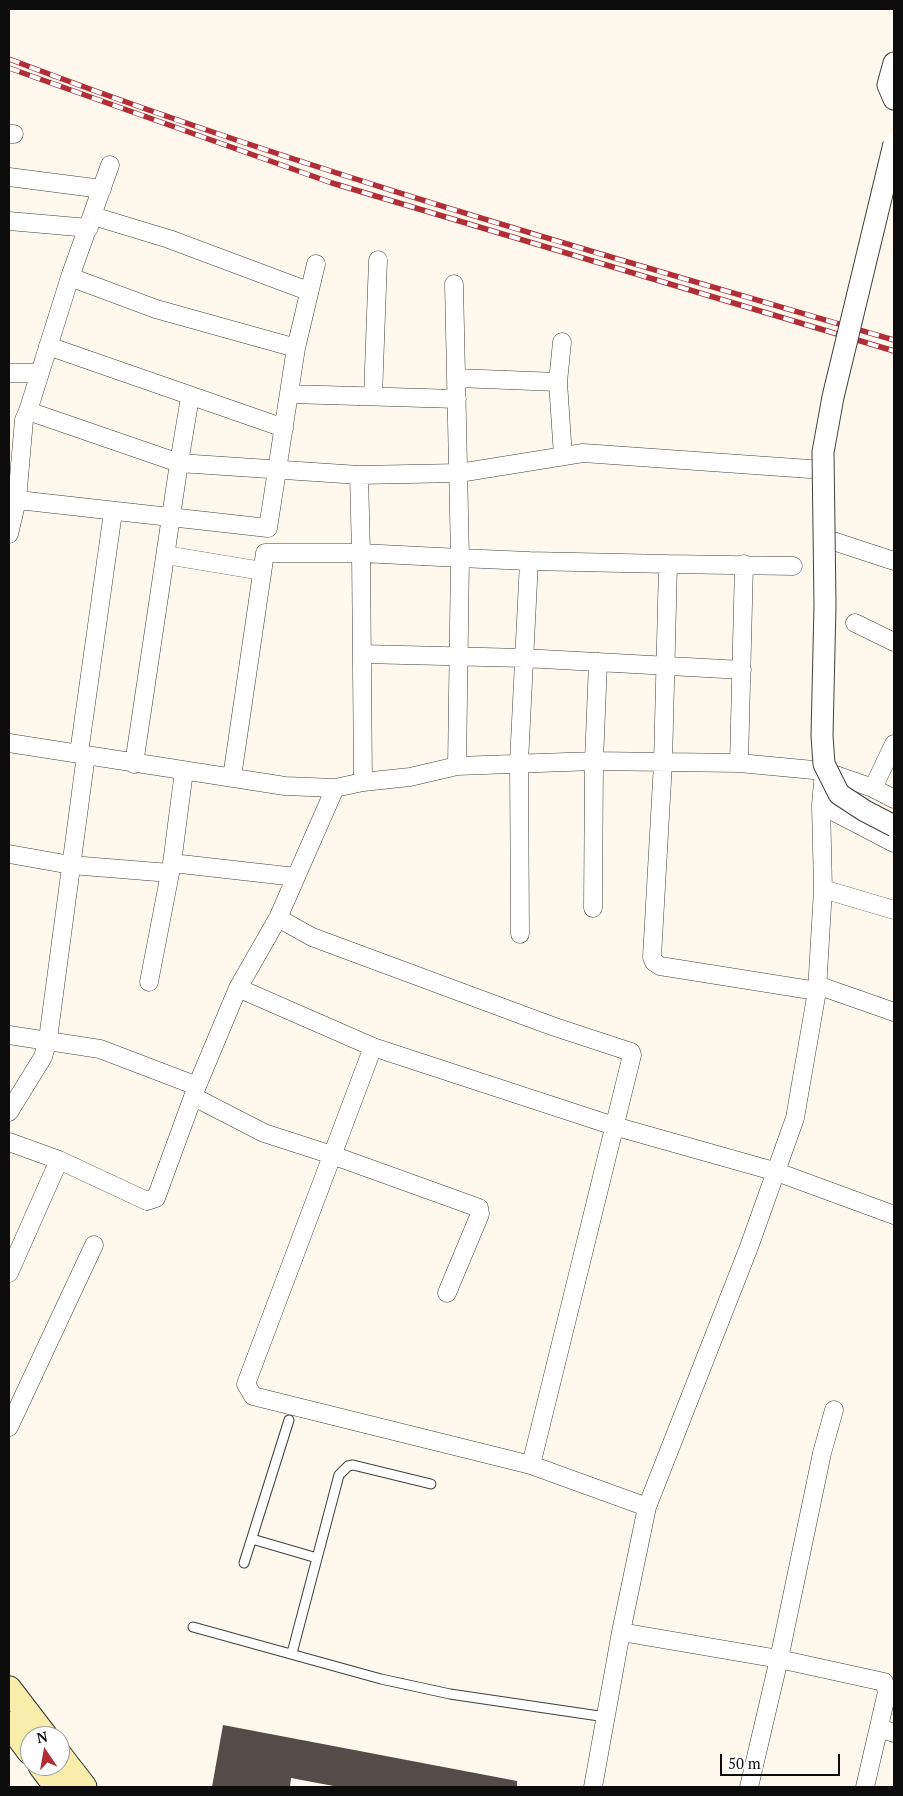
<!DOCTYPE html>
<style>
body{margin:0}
#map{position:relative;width:903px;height:1796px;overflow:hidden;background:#fef9ec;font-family:"PT Serif",serif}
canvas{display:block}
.frame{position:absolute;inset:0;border:10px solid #0c0c0c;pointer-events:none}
.north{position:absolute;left:20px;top:1726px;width:50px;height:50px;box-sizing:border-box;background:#fff;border:1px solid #9e9e9e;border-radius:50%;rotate:348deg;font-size:14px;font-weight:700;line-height:20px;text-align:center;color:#0c0c0c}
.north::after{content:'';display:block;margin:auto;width:18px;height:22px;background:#b12e39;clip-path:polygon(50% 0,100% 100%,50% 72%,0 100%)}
.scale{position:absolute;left:720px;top:1754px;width:120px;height:22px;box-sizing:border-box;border:2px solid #0c0c0c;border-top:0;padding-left:6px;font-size:15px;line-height:18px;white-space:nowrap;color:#0c0c0c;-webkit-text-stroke:4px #fff;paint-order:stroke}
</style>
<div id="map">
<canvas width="903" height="1796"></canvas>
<div class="frame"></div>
<div class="north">N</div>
<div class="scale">50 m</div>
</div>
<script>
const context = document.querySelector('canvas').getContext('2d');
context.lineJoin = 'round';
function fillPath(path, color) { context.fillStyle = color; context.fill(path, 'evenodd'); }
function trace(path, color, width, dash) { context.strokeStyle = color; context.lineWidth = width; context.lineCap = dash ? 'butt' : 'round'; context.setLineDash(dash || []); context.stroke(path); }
const building = new Path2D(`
 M223,1725L517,1781V1787H339L291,1778L290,1787H212Z`);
const service = new Path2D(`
 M252,1539L317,1558
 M244,1563L289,1420
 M193,1627L381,1679L450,1694L606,1717
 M292,1653L339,1475L348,1466L353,1465L431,1484`);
const minor = new Path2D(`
 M9,134H14
 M9,177L102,189
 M93,216L169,239L308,291
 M9,221L89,228
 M70,277L156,309L296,348
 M562,342L558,382L563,456
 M48,346L284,428
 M9,373H39
 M457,378L558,382
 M290,394L457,399
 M373,396L378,260
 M28,411L70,277L110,165
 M9,499L268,528L296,348L316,264
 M9,534L17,500L24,420L28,411L179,463L190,397
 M833,541L894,561
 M166,555L262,571
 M793,566L668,564L663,763L652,957L654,962L660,966L817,991
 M855,623L894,642
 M362,654L524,658L742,670
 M9,743L285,786L335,788L363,782L410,777L457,766L594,761L739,763L824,771L873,788L894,799
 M79,753L113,512
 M739,763L744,564
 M134,764L179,463L359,475L459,473L583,453L810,469
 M457,766L460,558L529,561
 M232,777L265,553H361L359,475
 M363,782L361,553L460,558L454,284
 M335,788L278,918L312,937L552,1026L631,1052L632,1055L531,1465L647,1507
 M873,788L894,744
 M821,805L894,843
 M9,854L71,865L170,873
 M172,863L296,877
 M823,889L894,910
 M593,908L594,761L598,662
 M520,934L519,762L529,561L668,564
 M149,982L172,863L184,771
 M817,985L894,1012
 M238,988L373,1047L614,1126L777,1172L894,1215
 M9,1035L100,1049L197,1086
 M373,1047L246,1384L253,1396L531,1465
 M194,1097L264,1133L332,1155L479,1208L480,1214L447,1293
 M9,1112L43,1057L48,1039L86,755
 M9,1142L59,1160L147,1201L156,1198L197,1086L238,988L278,918
 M9,1273L59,1160
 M9,1427L94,1245
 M621,1632L779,1659L884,1682L887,1692L865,1787
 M879,1728L894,1733
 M593,1787L621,1632L647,1507L749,1247L795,1118L817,991L823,889L821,805L824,771
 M749,1787L779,1659L822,1453L834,1410`);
const tertiary = new Path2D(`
 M894,63L888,85L894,99`);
const secondary = new Path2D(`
 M9,1689L45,1736
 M9,1724L30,1752
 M60,1756L84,1787
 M41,1766L57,1787`);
const rail = new Path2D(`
 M9,59C298,169 597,253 894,340
 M9,68L332,183L894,351`);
const tertiaryBridge = new Path2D(`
 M894,144L833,397L823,452L825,605L822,736L824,764L839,794L865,811L894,826`);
fillPath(building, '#534c49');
trace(service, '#3f3f3f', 11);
trace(minor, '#3f3f3f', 19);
trace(tertiary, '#3f3f3f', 23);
trace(secondary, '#2e2e2e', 27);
trace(service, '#fff', 9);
trace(minor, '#fff', 18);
trace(tertiary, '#fff', 21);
trace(secondary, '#f9edab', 25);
trace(rail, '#b12e39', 5.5);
trace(rail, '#fff', 4, [11]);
trace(tertiaryBridge, '#3f3f3f', 23, []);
trace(tertiaryBridge, '#fff', 21);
</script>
